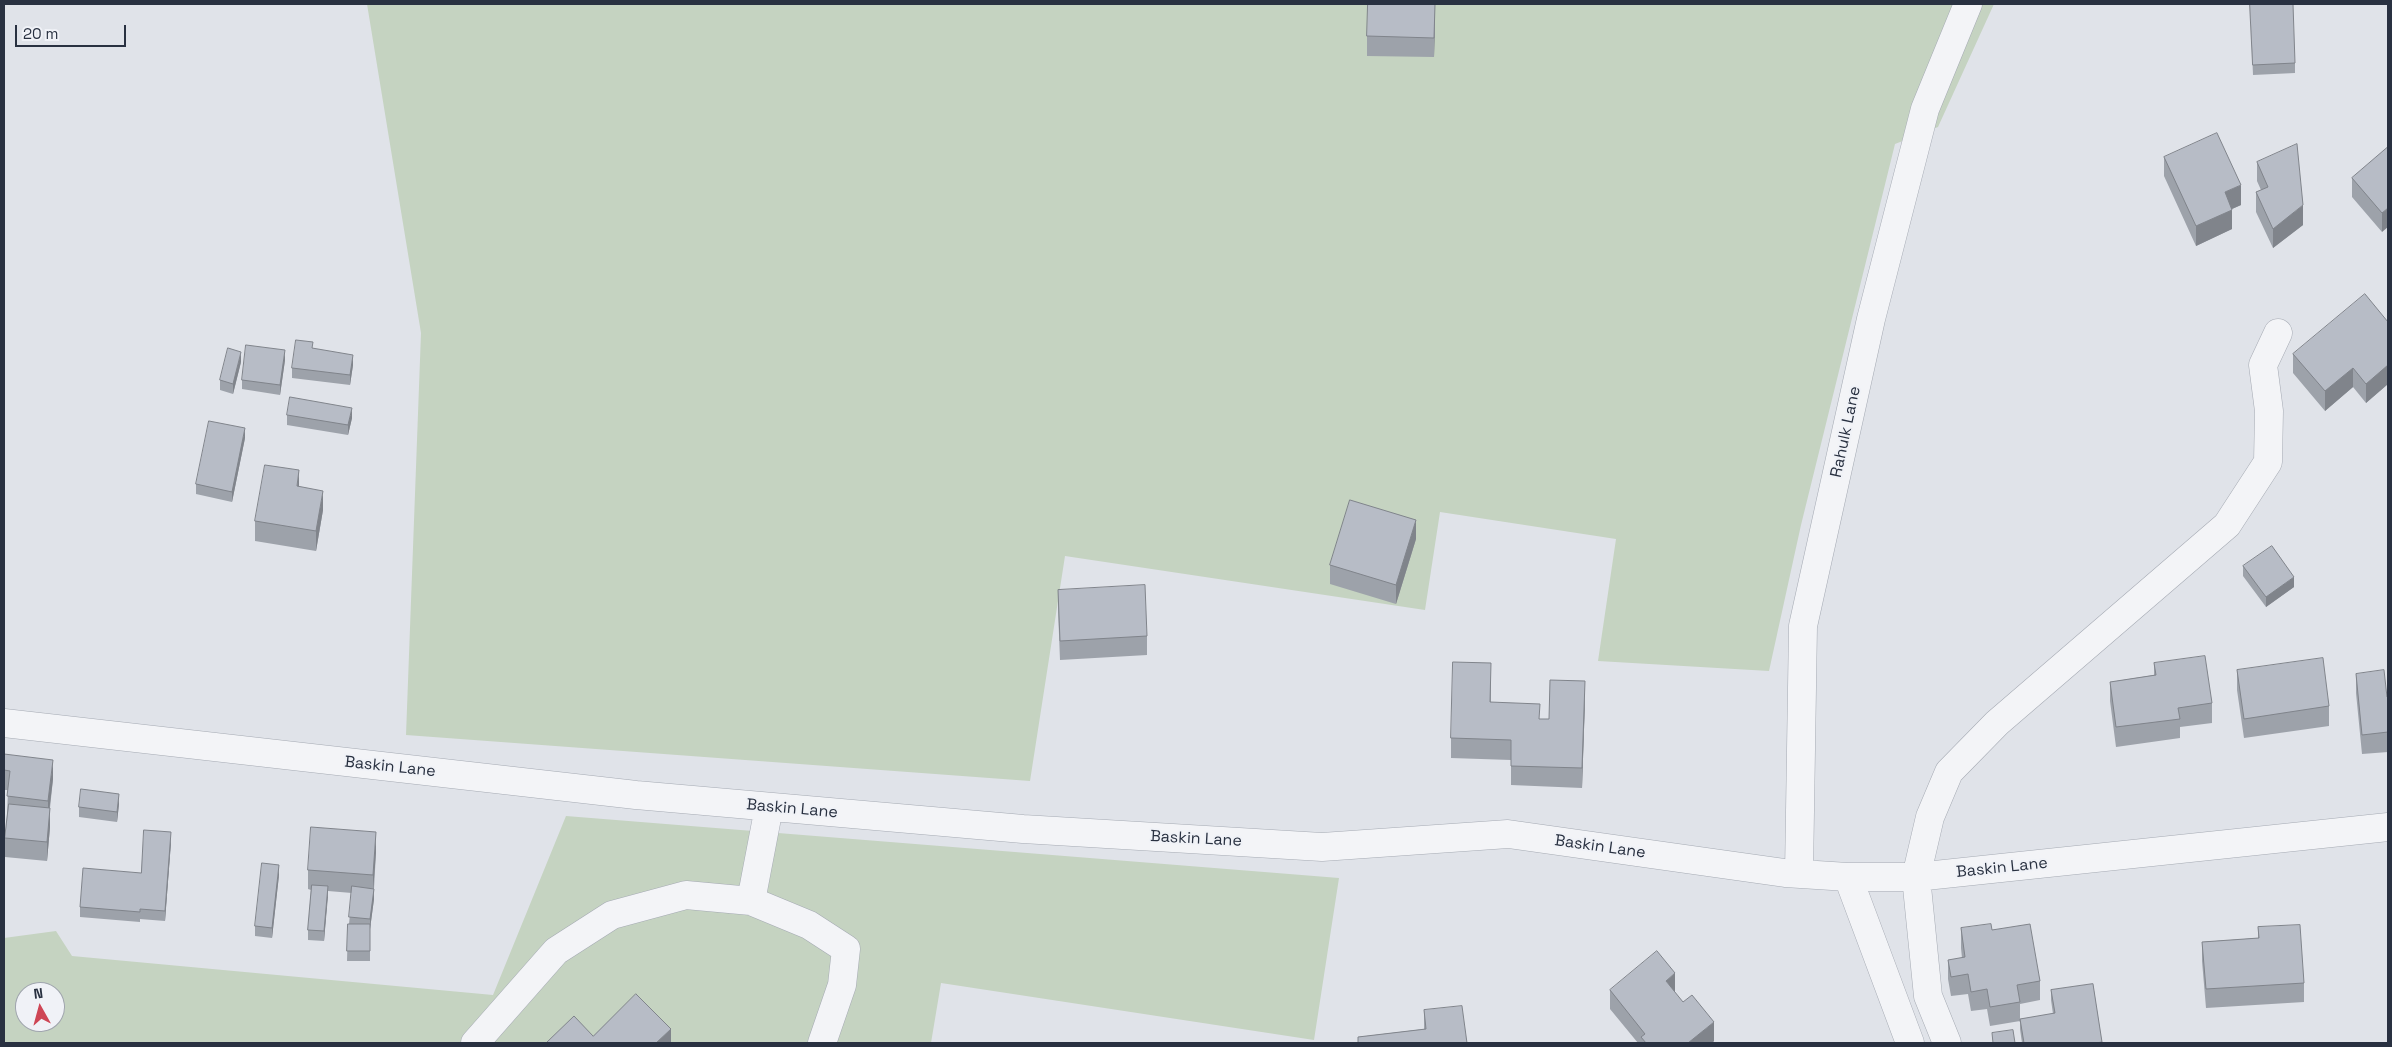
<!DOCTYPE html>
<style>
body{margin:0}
#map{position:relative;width:2392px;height:1047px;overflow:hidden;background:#e0e3e9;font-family:"Space Grotesk",sans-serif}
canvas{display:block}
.frame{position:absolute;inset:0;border:5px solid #293141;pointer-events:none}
.north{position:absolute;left:15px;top:982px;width:50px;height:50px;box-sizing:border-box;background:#f0f2f7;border:1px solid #a0a5ae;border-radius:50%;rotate:353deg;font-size:14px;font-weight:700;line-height:20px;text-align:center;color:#293141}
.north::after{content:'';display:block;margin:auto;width:18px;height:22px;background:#ce4655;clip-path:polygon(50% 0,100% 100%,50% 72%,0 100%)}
.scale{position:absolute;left:15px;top:25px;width:111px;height:22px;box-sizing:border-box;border:2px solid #293141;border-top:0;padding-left:6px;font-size:15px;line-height:18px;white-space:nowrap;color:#293141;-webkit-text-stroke:4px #f0f2f7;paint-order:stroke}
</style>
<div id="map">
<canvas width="2392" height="1047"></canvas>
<div class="frame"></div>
<div class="north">N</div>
<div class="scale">20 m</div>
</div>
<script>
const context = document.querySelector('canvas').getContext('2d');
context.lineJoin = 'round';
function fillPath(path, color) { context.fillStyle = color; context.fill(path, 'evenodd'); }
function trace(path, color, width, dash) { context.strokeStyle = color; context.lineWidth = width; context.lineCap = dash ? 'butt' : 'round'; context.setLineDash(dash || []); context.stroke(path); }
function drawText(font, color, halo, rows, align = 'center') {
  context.font = font + ' "Space Grotesk",sans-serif'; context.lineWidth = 4; context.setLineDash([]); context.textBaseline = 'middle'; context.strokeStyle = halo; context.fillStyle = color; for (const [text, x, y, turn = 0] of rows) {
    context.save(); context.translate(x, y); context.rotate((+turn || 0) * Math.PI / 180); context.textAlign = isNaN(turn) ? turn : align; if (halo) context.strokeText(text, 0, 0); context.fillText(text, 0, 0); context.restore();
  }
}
const green = new Path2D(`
 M367,4H1994L1938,127L1895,144L1801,525L1769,671L1598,661L1616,539L1440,512L1425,610L1065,556L1030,781L406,735L421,333Z
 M566,816L1339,878L1314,1040L941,983L931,1043H4V938L56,931L72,956L493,995ZM25,992H55V1022H25Z`);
const minor = new Path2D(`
 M4,723L636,795L1023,829L1322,847L1508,834L1785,873L1848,877H1916L2388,827
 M1799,873L1803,626L1871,319L1925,109L1968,4
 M1848,877L1910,1043
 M751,901L769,807
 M475,1043L556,951L612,915L686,895L751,901L809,925L846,949L842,985L822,1043
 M1947,1043L1928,996L1916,877L1930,817L1949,772L1997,723L2227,525L2268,462L2269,411L2263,365L2278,333`);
const wall = new Path2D(`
 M2250,4L2295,63V73L2253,75Z
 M1435,24L1434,57L1367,56V36Z
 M2388,147L2382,232L2352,197V178Z
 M2164,157L2241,205L2232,209V229L2196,246L2164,176Z
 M2257,162L2303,225L2273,248L2256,212V192L2261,190L2257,181Z
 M2388,322V384L2366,403L2353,387L2325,411L2293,373V354Z
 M313,349L353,365L350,385L292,378V368Z
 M285,360L280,395L242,389V380Z
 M241,362L233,394L220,390V380Z
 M287,415L352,418L348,435L287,425Z
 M245,438L232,502L196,494V484Z
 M299,486L323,510L316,551L255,541V521Z
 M1416,539L1396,604L1330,584V565Z
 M2243,566L2294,587L2266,607L2243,576Z
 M1058,590L1147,636V655L1060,660L1058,609Z
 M2154,663L2212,703V723L2180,727V738L2116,747L2110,701V682L2154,675Z
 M2237,670L2329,706V726L2244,738L2237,690Z
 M2356,674L2387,697H2388V752L2362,754L2356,693Z
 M1491,683V702L1540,719H1549L1585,700L1582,788L1511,785V760L1451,758V738Z
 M4,754L53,779L50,808V827L47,861L5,857V838L7,816L8,790H4Z
 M119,804L117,822L79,817V807Z
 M171,842L165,921L140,919V922L80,917V907L141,873Z
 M376,852L374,889V899L370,929V961H347L348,924H349L352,893L328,891L324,941L308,940V930L311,890L308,889V870Z
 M279,875L272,938L255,936V926Z
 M2258,927L2304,983V1002L2206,1008L2202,961V942L2258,938Z
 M1961,928L1992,930L2040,981V1000L2020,1004V1021L1990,1026L1987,1009L1971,1011L1968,994L1951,996L1948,979V960L1962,958L1961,948Z
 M2093,984L2102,1043H2022L2020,1029V1019L2053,1014L2051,1000V990Z
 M1610,990L1675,993L1714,1041L1712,1043H1638L1610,1009Z
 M1424,1010L1467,1043H1358V1037L1424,1029Z`);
const shadedWall = new Path2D(`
 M1435,4V24L1434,57V38Z
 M2241,185V205L2225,212V192Z
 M2303,205V225L2273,248V229Z
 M2388,208V227L2382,232V213Z
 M2232,210V229L2196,246V226Z
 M285,350V360L280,395V385Z
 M241,352V362L233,394V384Z
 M353,355V365L350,385V375Z
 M2388,365V384L2366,403V384Z
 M2353,368V387L2325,411V391Z
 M352,408V418L348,435V425Z
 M245,428V438L232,502V492Z
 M299,470V490L297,486Z
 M323,491V510L316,551V531Z
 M1416,520V539L1396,604V585Z
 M2294,577V587L2266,607V597Z
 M1585,681V700L1582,788V768Z
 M53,760V779L48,820V801Z
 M119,794V804L117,822V812Z
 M50,808V827L47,861V842Z
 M171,832V842L165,921V911Z
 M376,832V852L373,892L374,889V899L370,929V919L373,893V875Z
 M279,865V875L272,938V928Z
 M328,886V896L324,941V931Z
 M1675,973V993L1666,981Z
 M1714,1022V1041L1712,1043H1688Z
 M671,1029V1043H656Z`);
const building = new Path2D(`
 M1368,4H1435L1434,38L1367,36Z
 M2250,4H2293L2295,63L2253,65Z
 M2217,133L2241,185L2225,192L2232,210L2196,226L2164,157Z
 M2297,144L2303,205L2273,229L2256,192L2268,187L2257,162Z
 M2388,147V208L2382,213L2352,178Z
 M2365,294L2388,322V365L2366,384L2353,368L2325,391L2293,354Z
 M296,340L313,342L312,348L353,355L350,375L292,368Z
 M246,345L285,350L280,385L242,380Z
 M228,348L241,352L233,384L220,380Z
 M290,397L352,408L348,425L287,415Z
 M209,421L245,428L232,492L196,484Z
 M265,465L299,470L297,486L323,491L316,531L255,521Z
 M1350,500L1416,520L1396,585L1330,565Z
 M2272,546L2294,577L2266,597L2243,566Z
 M1145,585L1147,636L1060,641L1058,590Z
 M2205,656L2212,703L2178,708L2180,719L2116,727L2110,682L2156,675L2154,663Z
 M2323,658L2329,706L2244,719L2237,670Z
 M1453,662L1491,663L1490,702L1540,704L1539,719H1549L1550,680L1585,681L1582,768L1511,766V740L1451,738Z
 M2384,670L2387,697H2388V732L2362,735L2356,674Z
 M4,754L53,760L48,801L7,796L10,771L4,770Z
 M81,789L119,794L117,812L79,807Z
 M9,804L50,808L47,842L5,838Z
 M311,827L376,832L373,875L308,870Z
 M144,830L171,832L165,911L140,909V912L80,907L83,868L141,873Z
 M262,863L279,865L272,928L255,926Z
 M312,885L328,886L324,931L308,930Z
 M352,886L374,889L370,919L349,917Z
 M348,924H370V951H347Z
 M1991,924L1992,930L2030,924L2040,981L2017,985L2020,1002L1990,1007L1987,989L1971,992L1968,974L1951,977L1948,960L1965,957L1961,928Z
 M2300,925L2304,983L2206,989L2202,942L2259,938L2258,927Z
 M1657,951L1675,973L1666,981L1683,1002L1692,995L1714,1022L1688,1043H1646L1641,1037L1645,1034L1610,990Z
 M2093,984L2102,1042L2096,1043H2024L2020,1019L2055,1013L2051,990Z
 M636,994L671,1029L656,1043H546L574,1016L593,1036Z
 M1462,1006L1467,1043H1358V1037L1426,1029L1424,1010Z
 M2013,1030L2015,1043H1993L1992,1033Z`);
const streetNames = [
 ["Rahulk Lane",1846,432,-78],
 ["Baskin Lane",390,767,6],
 ["Baskin Lane",792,809,5],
 ["Baskin Lane",1196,839,3],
 ["Baskin Lane",1600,847,8],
 ["Baskin Lane",2002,868,-6]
];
fillPath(green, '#c5d3c1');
trace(minor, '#a5aab3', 29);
trace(minor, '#f3f4f7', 28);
fillPath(wall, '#9da2aa');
fillPath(shadedWall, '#80848b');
fillPath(building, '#b7bcc6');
trace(building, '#80848b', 1);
drawText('16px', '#293141', '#f0f2f7', streetNames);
</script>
